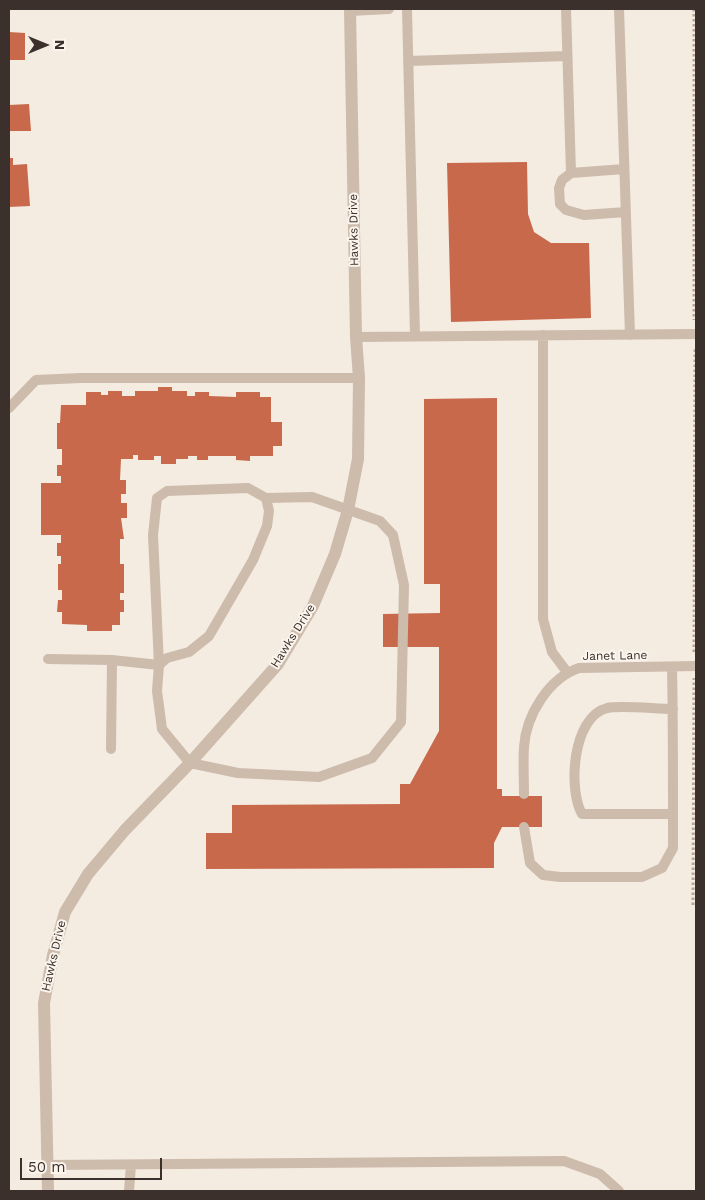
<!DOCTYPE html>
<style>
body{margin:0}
#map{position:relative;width:705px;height:1200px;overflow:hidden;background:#f4ebe1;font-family:"Work Sans",sans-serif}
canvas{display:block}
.frame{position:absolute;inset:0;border:10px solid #3b302b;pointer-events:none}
.north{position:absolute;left:20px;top:20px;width:50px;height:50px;-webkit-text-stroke:4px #fbf5ee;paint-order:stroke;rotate:90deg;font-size:14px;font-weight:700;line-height:20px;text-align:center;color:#3b302b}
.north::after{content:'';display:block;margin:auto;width:18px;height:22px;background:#3b302b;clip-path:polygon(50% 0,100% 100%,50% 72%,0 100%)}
.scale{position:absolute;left:20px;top:1158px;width:142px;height:22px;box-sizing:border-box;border:2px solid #3b302b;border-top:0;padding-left:6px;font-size:15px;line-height:18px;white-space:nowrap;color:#3b302b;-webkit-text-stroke:4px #fbf5ee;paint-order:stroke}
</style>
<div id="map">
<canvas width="705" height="1200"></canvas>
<div class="frame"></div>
<div class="north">N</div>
<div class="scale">50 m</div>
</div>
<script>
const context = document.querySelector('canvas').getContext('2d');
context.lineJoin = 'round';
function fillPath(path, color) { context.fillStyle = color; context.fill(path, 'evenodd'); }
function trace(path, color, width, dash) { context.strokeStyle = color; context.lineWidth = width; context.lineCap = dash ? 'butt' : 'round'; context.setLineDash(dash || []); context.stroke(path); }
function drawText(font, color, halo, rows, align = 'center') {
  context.font = font + ' "Work Sans",sans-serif'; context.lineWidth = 4; context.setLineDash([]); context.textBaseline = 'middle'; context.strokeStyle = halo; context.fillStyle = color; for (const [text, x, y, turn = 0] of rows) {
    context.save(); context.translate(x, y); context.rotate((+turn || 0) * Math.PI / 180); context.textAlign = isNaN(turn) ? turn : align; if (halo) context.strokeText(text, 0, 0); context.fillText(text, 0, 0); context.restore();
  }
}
const building = new Path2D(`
 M9,32L25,33V60H9Z
 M29,104L31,131H9V105Z
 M9,158H13V165L27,164L30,206L9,207Z
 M527,162L528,214L534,232L551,243H589L591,318L451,322L447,163Z
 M158,387H172V391H187V396H195V392H209V396L236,397V392H260V397H271V422H282V446H273V456H250V461L236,460V456H208V460H197V456H188V459H176V464H161V456H154V460H138V455H133V459H121L120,480H126V494H121V503H127V518H121L124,539H120V564H124V593H120V600H124V612H120V625H112V631H87V625L62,624V612H57L58,600H62V590H58V564H61V556H57V543H61V535H41V483H61V476H57V465H62V449H57V423H60L61,405H86V392H101V395H108V391H122V396H135V391H158Z
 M497,398V789H502V796H542V827H502L494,843V868L206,869V833H232V805L400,804V784H410L439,731V647H383V614L440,613V584H424V399Z`);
const path = new Path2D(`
 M694,9V320
 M694,652L695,348
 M693,905L694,678`);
const lane = new Path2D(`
 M407,9L415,336
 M566,9L571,173
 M619,9L630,335
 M350,11L389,9
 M408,61L567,56
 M624,169L571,173L562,180L559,188L560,204L566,210L584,215L626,212
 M543,335V619L552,652L567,672
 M356,337L696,334
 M9,408L36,380L81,378H359
 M48,659L112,660L159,665L153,535L157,498L167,491L248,488L266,498L269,511L267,526L253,560L209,636L189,652L167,658L159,665L157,691L162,729L190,763L238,773L319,777L372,758L401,722L404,585L393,535L380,521L312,497L266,498
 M672,667C673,716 673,765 673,814H582C568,790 572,717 607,708C622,705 656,709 673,709
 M111,749L112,660
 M524,794C524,778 523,762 524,747C526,715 549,678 579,668L696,666
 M524,827L530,863L543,875L560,877H642L662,868L673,848V814
 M48,1165L564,1161L600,1174L619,1191
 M129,1191L131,1165`);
const street = new Path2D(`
 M48,1191L44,1003L53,955L65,912L88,874L125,830L190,763L278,664L313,606L335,554L348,510L358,459L359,378L356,337L350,9`);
const streetNames = [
 ["Hawks Drive",354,230,-91],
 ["Hawks Drive",293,636,-58],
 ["Janet Lane",615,656,-1],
 ["Hawks Drive",54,956,-77]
];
fillPath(building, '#c8694b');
trace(path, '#b9a596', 3, [2.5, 2.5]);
trace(lane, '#cdbbac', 10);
trace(street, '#cdbbac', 12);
drawText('12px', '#3b302b', '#fbf5ee', streetNames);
</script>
